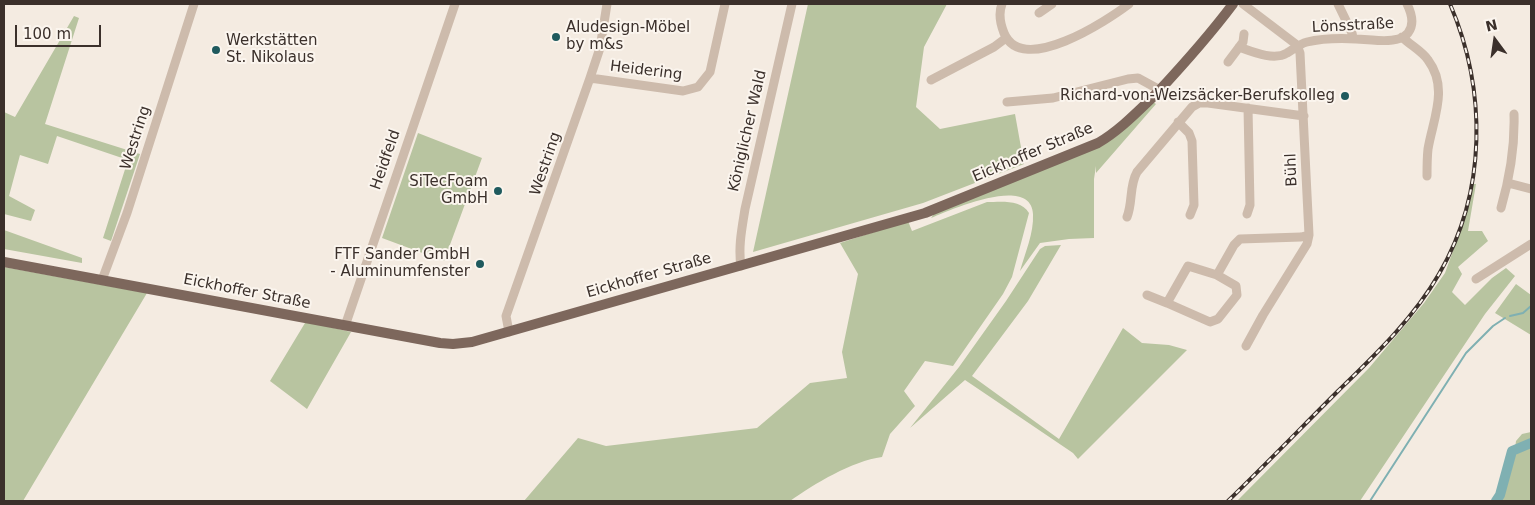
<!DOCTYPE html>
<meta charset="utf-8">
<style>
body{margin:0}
#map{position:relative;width:1535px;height:505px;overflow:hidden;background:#f4ebe1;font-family:"DejaVu Sans",sans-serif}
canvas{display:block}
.frame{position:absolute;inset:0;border:5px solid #3b302b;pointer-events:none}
.north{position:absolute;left:1470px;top:15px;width:50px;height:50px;-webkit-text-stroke:4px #fbf5ee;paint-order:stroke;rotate:346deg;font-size:14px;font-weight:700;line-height:20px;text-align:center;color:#3b302b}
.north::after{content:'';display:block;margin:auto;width:18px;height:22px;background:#3b302b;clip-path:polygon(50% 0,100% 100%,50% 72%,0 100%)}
.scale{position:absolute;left:15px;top:25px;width:86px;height:22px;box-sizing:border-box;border:2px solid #3b302b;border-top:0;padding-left:6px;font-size:15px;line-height:18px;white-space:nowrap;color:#3b302b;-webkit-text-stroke:4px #fbf5ee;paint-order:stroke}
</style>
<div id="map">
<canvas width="1535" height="505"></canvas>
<div class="frame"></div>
<div class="north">N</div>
<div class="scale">100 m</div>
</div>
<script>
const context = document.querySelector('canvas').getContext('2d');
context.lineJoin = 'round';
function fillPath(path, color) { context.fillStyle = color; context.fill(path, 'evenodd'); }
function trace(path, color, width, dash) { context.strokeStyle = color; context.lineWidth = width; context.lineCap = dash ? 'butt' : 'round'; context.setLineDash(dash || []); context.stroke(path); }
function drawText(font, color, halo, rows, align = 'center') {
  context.font = font + ' "DejaVu Sans",sans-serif'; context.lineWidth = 4; context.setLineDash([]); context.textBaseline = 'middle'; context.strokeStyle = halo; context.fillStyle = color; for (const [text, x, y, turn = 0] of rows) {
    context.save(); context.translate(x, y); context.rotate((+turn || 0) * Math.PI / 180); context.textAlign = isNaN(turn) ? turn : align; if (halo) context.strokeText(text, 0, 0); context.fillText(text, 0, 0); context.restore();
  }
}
const green = new Path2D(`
 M808,4H947L924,47L916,107L940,129L1015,114L1024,164L923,203L753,252Z
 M74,16L79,18L45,124L140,154L111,241L103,238L128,160L57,136L48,164L20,155L9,196L35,210L31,221L4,214V112L15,117Z
 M1153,102L1156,104L1096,173V166L1094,179V238L1069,239L1040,243L1020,271C1025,253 1034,233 1033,214C1031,174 950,210 931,218L936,211L1101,146Z
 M418,133L482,158L444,261L382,238Z
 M1472,184H1476L1468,231H1482L1488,241L1458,267L1462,274L1452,292L1465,305L1492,278L1506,268L1515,276L1485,314L1360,501H1237L1369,368L1424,303L1445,273L1458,237Z
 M987,202C1001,202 1021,199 1029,213L1012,277L1003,294L953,366L925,361L904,391L915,406L890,434L882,457C852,461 814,484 790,501H524L578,438L606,446L757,428L810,383L847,378L842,352L858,274L840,243L908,221L912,231Z
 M4,230L82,258V263L4,249Z
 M1061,245L1028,301L972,376L1059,439L1123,328L1142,343L1169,345L1187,350L1078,459L1073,453L965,380L910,428L959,367L1006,301L1040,249L1045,246Z
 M4,267L147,293L23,501H4Z
 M1516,284L1531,295V335L1495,313Z
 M308,322L351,332L307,409L270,381L305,323Z
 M1531,432V501H1499L1503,496L1514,456L1516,441L1522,434Z`);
const stream = new Path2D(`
 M1510,316L1523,313L1531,306
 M1370,501L1466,353L1493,326L1505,318`);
const river = new Path2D(`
 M1496,501L1500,495L1512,451L1531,443`);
const minor = new Path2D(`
 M1002,4C998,14 1000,23 1004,33C1022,77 1108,20 1129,4
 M1243,4L1297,45L1300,53L1309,235L1307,244L1263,315L1246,346
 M1338,4L1352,33L1353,38
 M1039,13L1052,4
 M1402,37C1410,45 1422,51 1428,60C1449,88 1433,119 1428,149C1427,158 1427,167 1427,176
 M1239,47C1253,52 1274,61 1287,53C1294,49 1299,44 1307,42C1327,37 1351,38 1372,40C1382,41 1401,42 1408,33C1415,24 1411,12 1407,4
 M1228,62L1243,42L1244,34
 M590,78L683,91L698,87L710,72L725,4
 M931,80L994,47L1006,38
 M1007,102L1053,98L1128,79L1138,78L1160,90
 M1178,122L1189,133L1192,141L1194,205L1190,215
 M1508,183L1531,189
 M1501,208C1510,177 1515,146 1514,114
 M1247,214L1250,205L1248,108
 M1127,217C1133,202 1129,186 1137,172L1192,107L1199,103H1208L1304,116
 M741,266C738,247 742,228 745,209L792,4
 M1217,275L1236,286L1237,295L1218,319L1210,322L1167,303L1188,266L1217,275L1234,245L1240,239L1301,237L1309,235
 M1476,279L1531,244
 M102,280L127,213L194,4
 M1147,295L1167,303
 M345,326L455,4
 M509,332L506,316L590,78L600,48L607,4`);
const major = new Path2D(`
 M4,262L440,343L453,344L472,342L925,213L1098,143C1120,130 1137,112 1156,94C1183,65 1209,36 1233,4`);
const rail = new Path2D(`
 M1228,501C1265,465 1301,428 1338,391C1375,355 1413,319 1439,274C1487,192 1487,90 1450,4`);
const markers = [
 [556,37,5,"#1f5a5e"],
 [216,50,5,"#1f5a5e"],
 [1345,96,5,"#1f5a5e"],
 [498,191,5,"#1f5a5e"],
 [480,264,5,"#1f5a5e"]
];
const streetNames = [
 ["Lönsstraße",1353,26,-3],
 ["Heidering",646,71,7],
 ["Königlicher Wald",748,131,-77],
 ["Westring",136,138,-72],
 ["Eickhoffer Straße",1033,153,-23],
 ["Heidfeld",386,160,-71],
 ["Westring",546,164,-71],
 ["Bühl",1292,170,-92],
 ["Eickhoffer Straße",649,276,-16],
 ["Eickhoffer Straße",247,292,11]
];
const poiNames = [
 ["Aludesign-Möbel",566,28,"left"],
 ["by m&s",566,45,"left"],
 ["Werkstätten",226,41,"left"],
 ["St. Nikolaus",226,58,"left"],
 ["Richard-von-Weizsäcker-Berufskolleg",1335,96],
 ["SiTecFoam",488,182],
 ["GmbH",488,199],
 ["FTF Sander GmbH",470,255],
 ["- Aluminumfenster",470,272]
];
fillPath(green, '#b8c4a0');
trace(stream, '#7fb0b2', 2);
trace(river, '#7fb0b2', 10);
trace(minor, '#cdbbac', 9);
trace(major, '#7d675c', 10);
trace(rail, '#3b302b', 4);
trace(rail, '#fbf5ee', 2, [5.5]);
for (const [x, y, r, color] of markers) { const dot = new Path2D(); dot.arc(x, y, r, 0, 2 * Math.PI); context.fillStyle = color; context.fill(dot); trace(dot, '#fbf5ee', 2); }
drawText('15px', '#3b302b', '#fbf5ee', streetNames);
drawText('15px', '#3b302b', '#fbf5ee', poiNames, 'right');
</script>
